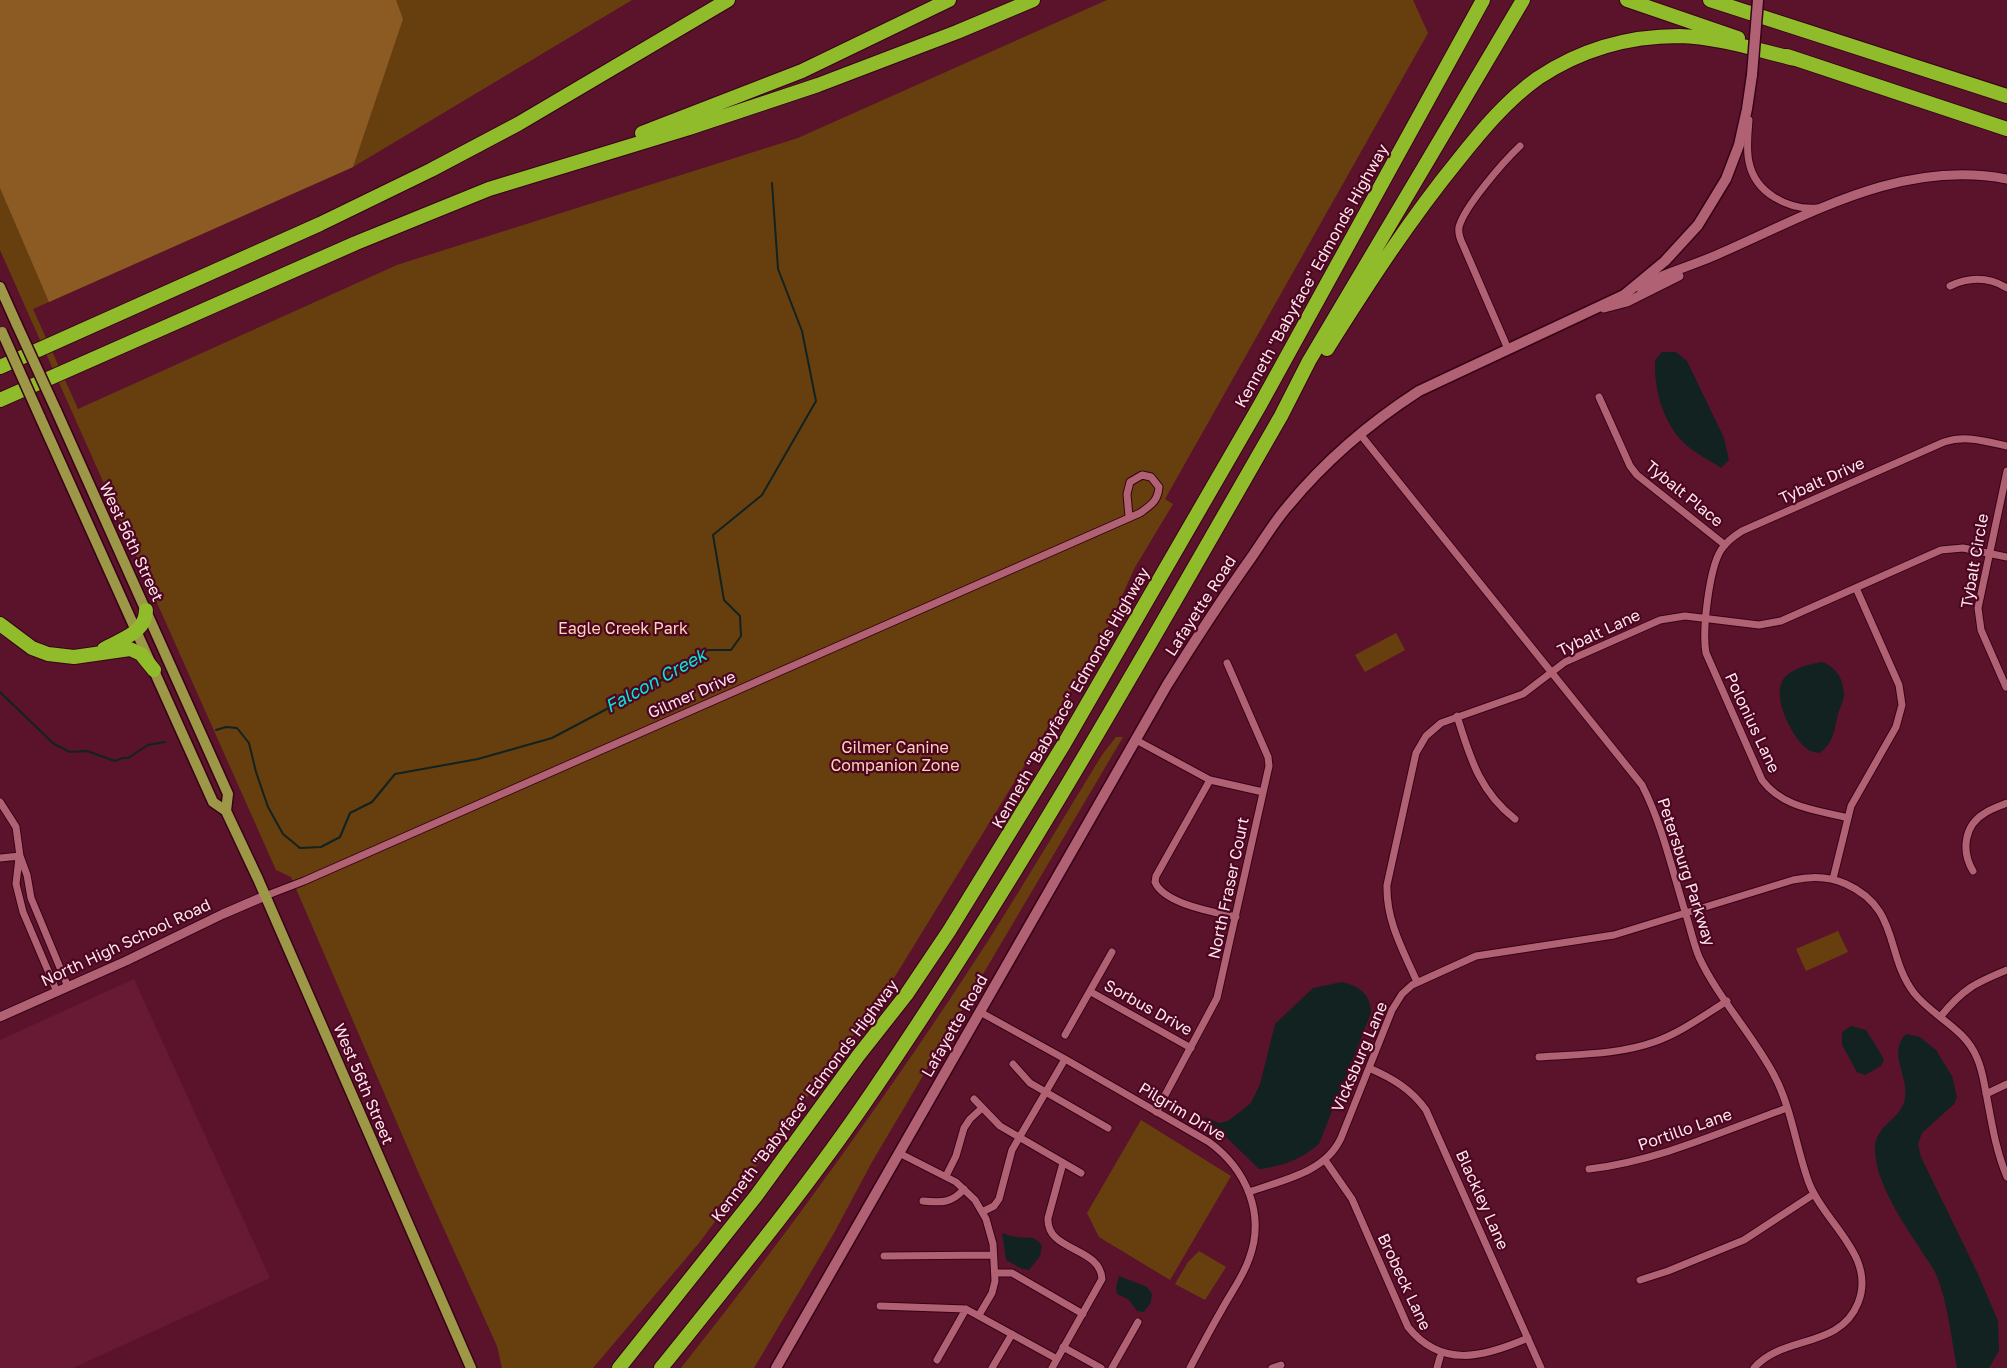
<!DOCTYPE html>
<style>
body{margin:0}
canvas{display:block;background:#5a132b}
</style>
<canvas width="2007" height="1368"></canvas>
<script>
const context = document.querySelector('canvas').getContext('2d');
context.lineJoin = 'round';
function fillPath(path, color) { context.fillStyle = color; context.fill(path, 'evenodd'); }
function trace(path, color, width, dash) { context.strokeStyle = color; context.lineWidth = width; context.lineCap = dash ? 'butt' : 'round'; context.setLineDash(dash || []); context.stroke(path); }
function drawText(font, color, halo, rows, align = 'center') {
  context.font = font + ' "Golos Text",sans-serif'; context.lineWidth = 4.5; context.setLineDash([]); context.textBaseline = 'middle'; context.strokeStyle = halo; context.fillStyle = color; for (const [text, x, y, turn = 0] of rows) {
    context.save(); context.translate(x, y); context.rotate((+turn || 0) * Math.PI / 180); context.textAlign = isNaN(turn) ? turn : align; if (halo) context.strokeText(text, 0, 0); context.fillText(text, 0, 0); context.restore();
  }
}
const built = new Path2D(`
 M134,979L270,1278L73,1368H0V1040Z`);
const green = new Path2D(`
 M0,0H632L353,167L33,309L78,409L397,265L798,138L1107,0H1413L1428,33L1165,499L1173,504L1134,569L1104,636L886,991L699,1243L593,1368H502L497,1346L420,1176L291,877L276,870L0,250Z
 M1396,633L1405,650L1365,672L1355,655Z
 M1116,737H1123L872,1162L834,1233L754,1368H681C790,1231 893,1088 988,941C1027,879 1064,817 1102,755Z
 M1838,931L1848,952L1806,971L1796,949Z
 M1141,1120L1231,1176L1170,1280L1099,1237L1087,1213Z
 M1199,1251L1226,1267L1205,1300L1175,1284L1188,1262Z`);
const forest = new Path2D(`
 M0,0H396L403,19L353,167L49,302L0,188Z`);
const water = new Path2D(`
 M1662,352H1676L1687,361L1724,438L1729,460L1721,468C1708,459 1689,450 1679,438C1661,415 1654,388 1655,360Z
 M1822,662C1837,667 1844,680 1844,696C1843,702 1840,708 1838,714C1834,731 1834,742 1820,753C1815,752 1811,752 1807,749C1791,736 1768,691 1787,675C1796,667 1811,664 1822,662Z
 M1342,982C1359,986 1371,994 1371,1013L1319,1144C1302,1159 1281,1167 1259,1169L1226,1137L1212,1132L1201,1123L1205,1117L1219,1123L1228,1121L1251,1103L1260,1084L1275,1024L1313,988Z
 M1851,1026L1866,1030L1884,1059L1881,1066L1865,1075L1857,1072L1842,1045V1032Z
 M1906,1034L1920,1037L1936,1050L1952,1076L1957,1097L1954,1104L1922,1133L1918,1144L1921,1157L1978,1274L1998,1321L1999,1351L1989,1368H1957C1951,1337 1948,1303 1936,1274C1932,1265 1924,1256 1919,1247C1902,1221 1877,1184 1875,1152C1873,1124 1900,1122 1905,1099C1909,1075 1887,1053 1906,1034Z
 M1002,1233C1007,1235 1012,1236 1017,1237C1029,1239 1034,1234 1042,1246L1040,1256L1029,1270L1022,1269L1006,1260Z
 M1119,1276L1147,1287L1152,1294L1151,1302L1144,1312L1137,1311L1128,1299L1117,1294L1116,1287Z`);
const stream = new Path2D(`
 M0,692L54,744L70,752L87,751L115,761L122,758H128L148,745L165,742
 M216,730L226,727L237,728L249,743L256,772L268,807L283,834L300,848L321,847L340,837L350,813L372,802L395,774L478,759L552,738L671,675L708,650H731L741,636L740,616L724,600L713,535L762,495L816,401L802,331L778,269L772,183`);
const minor = new Path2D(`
 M1749,120C1748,133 1746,149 1749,162C1755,193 1788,210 1817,208
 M1950,286C1969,277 1989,277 2007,288
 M1508,349L1463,245C1460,239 1458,233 1459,227C1464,207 1504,161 1520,146
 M1599,397L1630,466L1637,475L1725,545
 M1360,434L1642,785C1663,826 1673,874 1687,918C1691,931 1694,945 1699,957C1718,998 1753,1035 1774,1075C1792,1109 1796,1148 1809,1183C1824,1223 1877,1256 1858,1303C1840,1349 1782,1335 1754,1368
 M2006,687L1981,630L1978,608L2007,471
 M1457,716C1470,757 1479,791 1515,819
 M1136,740L1210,780L1263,792
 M1210,780L1156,876L1155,882C1164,904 1214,912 1236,917
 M0,802L16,827L20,856L27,875L31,898L68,987
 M1848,818C1817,810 1783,808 1762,780L1706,653C1702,631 1709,569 1721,550C1726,542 1734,536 1742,531L1944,442C1966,435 1985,441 2007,446
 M0,858L20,856
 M19,858L16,884L23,912L57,992
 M1973,871C1961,851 1964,825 1985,813C1992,808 2000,806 2007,803
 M1833,879L1851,806L1896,727L1902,705L1899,685L1856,588
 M265,896L304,881L1140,513C1151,505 1158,501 1159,487L1151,477L1142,475L1130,482L1127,494L1129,517
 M1417,982C1403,950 1386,921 1387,885L1416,753L1426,736L1441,723L1523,694L1565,662L1660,620L1685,616L1759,625L1781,621L1941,550L1963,548L2007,557
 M1091,992L1191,1048
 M980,1012L1065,1059L1209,1142C1246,1169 1266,1214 1249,1259C1243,1277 1230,1294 1221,1311C1210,1330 1200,1349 1190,1368
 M1941,1016C1963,989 1975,983 2007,970
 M1065,1035L1112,952
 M1539,1057C1578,1054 1617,1055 1654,1042C1680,1033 1703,1016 1727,1001
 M1013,1064L1030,1083L1108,1128
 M1369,1068C1392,1078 1411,1089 1426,1110L1541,1368
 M1986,1094L2007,1084
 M974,1099L1000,1126L1081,1173
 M1156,1112L1217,998L1269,766L1268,757L1227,663
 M899,1153L956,1182L975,1200L986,1219L993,1244L995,1281L992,1293L979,1315
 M1325,1160L1352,1199L1408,1327C1441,1368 1482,1358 1528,1338
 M1589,1169C1658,1161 1723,1131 1787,1108
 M946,1176L956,1156L964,1128L970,1119L982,1108
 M1249,1192C1282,1180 1325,1173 1341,1138L1392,1010L1402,994L1412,985L1476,956L1614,935L1793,880C1811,876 1829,876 1846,884C1900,908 1885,955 1914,993C1933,1017 1965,1028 1977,1058C1983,1071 1984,1084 1987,1098C1992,1125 1996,1151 2007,1177
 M923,1201C942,1203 952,1203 964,1189
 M982,1212L994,1206L999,1199L1012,1150L1065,1059
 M884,1256L993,1255
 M995,1273H1012L1083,1314
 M1640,1280L1668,1271L1744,1240L1814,1194
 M880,1306L966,1309L1057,1359
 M1063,1347L1101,1368
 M937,1360L966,1309
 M992,1368L1012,1334
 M1052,1368L1102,1279C1100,1246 1046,1252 1048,1218L1063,1163
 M1112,1368L1138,1322
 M1272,1368L1281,1365
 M1437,1368L1440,1357`);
const tertiary = new Path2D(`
 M1638,287C1665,272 1696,265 1723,252C1814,212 1904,159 2007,179
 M1604,308L1627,302L1679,276
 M0,1017L126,961L223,914L265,896`);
const secondary = new Path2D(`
 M776,1368L1167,685C1194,642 1221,600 1251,558C1263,541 1274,522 1288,506C1325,461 1371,422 1419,391L1624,295L1665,261L1698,225L1726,179L1739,145L1747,109L1752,75`);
const primary = new Path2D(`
 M0,287L17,325
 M56,410L228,794L226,811
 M40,417L213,802L226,811L258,879L471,1368`);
const motorway = new Path2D(`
 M1627,0L1738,38
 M1710,0L2007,96
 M1787,56L2007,129
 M642,133L802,71L949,0
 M1327,349C1368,284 1410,219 1459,159C1482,130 1507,100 1538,78C1580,50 1628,36 1679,36C1718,37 1757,50 1795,59
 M0,367L320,224L431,170L518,124L728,0
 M0,400L356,243L489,189L689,128L818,85L957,32L1033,0
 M0,624L32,648L48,654L74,657L130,649L141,654L154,670
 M104,649C121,639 146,633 146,610
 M619,1368L756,1196L858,1056L906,995L949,931L1064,744L1260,405L1483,0
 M661,1368C734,1277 808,1187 873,1091C1021,874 1150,644 1281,416L1309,361L1523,0`);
const secondaryBridge = new Path2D(`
 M1752,75L1758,0`);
const primaryBridge = new Path2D(`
 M17,325L56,410
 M2,332L40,417`);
const streetNames = [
 ["Kenneth \"Babyface\" Edmonds Highway",1312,276,-61],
 ["Tybalt Drive",1822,481,-24],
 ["Tybalt Place",1684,494,39],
 ["West 56th Street",131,542,65],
 ["Tybalt Circle",1975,561,-80],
 ["Lafayette Road",1201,606,-57],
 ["Tybalt Lane",1599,633,-25],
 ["Gilmer Drive",692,695,-24],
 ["Kenneth \"Babyface\" Edmonds Highway",1071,698,-60],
 ["Polonius Lane",1752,723,65],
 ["Petersburg Parkway",1686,872,72],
 ["North Fraser Court",1229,888,-78],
 ["North High School Road",126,943,-25],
 ["Sorbus Drive",1148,1008,29],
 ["Lafayette Road",955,1026,-60],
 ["Vicksburg Lane",1360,1057,-67],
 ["West 56th Street",363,1084,67],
 ["Kenneth \"Babyface\" Edmonds Highway",805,1101,-53],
 ["Pilgrim Drive",1182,1112,31],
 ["Portillo Lane",1685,1130,-19],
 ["Blackley Lane",1482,1200,66],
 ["Brobeck Lane",1404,1282,65]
];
const parkNames = [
 ["Eagle Creek Park",623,629],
 ["Gilmer Canine",895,748],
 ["Companion Zone",895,766]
];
const waterNames = [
 ["Falcon Creek",656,681,-29]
];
fillPath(built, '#681934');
fillPath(green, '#673f0e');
fillPath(forest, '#8c5b24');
fillPath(water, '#112220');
trace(stream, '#112220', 2);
trace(minor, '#370215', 9);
trace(tertiary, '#370215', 11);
trace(secondary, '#370215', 13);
trace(primary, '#370215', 13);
trace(motorway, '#370215', 16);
trace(minor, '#b06174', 7);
trace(tertiary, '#b06174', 9);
trace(secondary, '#b06174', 10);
trace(primary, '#9d9748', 10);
trace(motorway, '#90bb2a', 14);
trace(secondaryBridge, '#370215', 13, []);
trace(primaryBridge, '#370215', 13, []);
trace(secondaryBridge, '#b06174', 10);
trace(primaryBridge, '#9d9748', 10);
drawText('16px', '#fae7ea', '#4e0521', streetNames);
drawText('16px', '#fad6b5', '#4e0521', parkNames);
drawText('italic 18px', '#00ead9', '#4e0521', waterNames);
</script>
